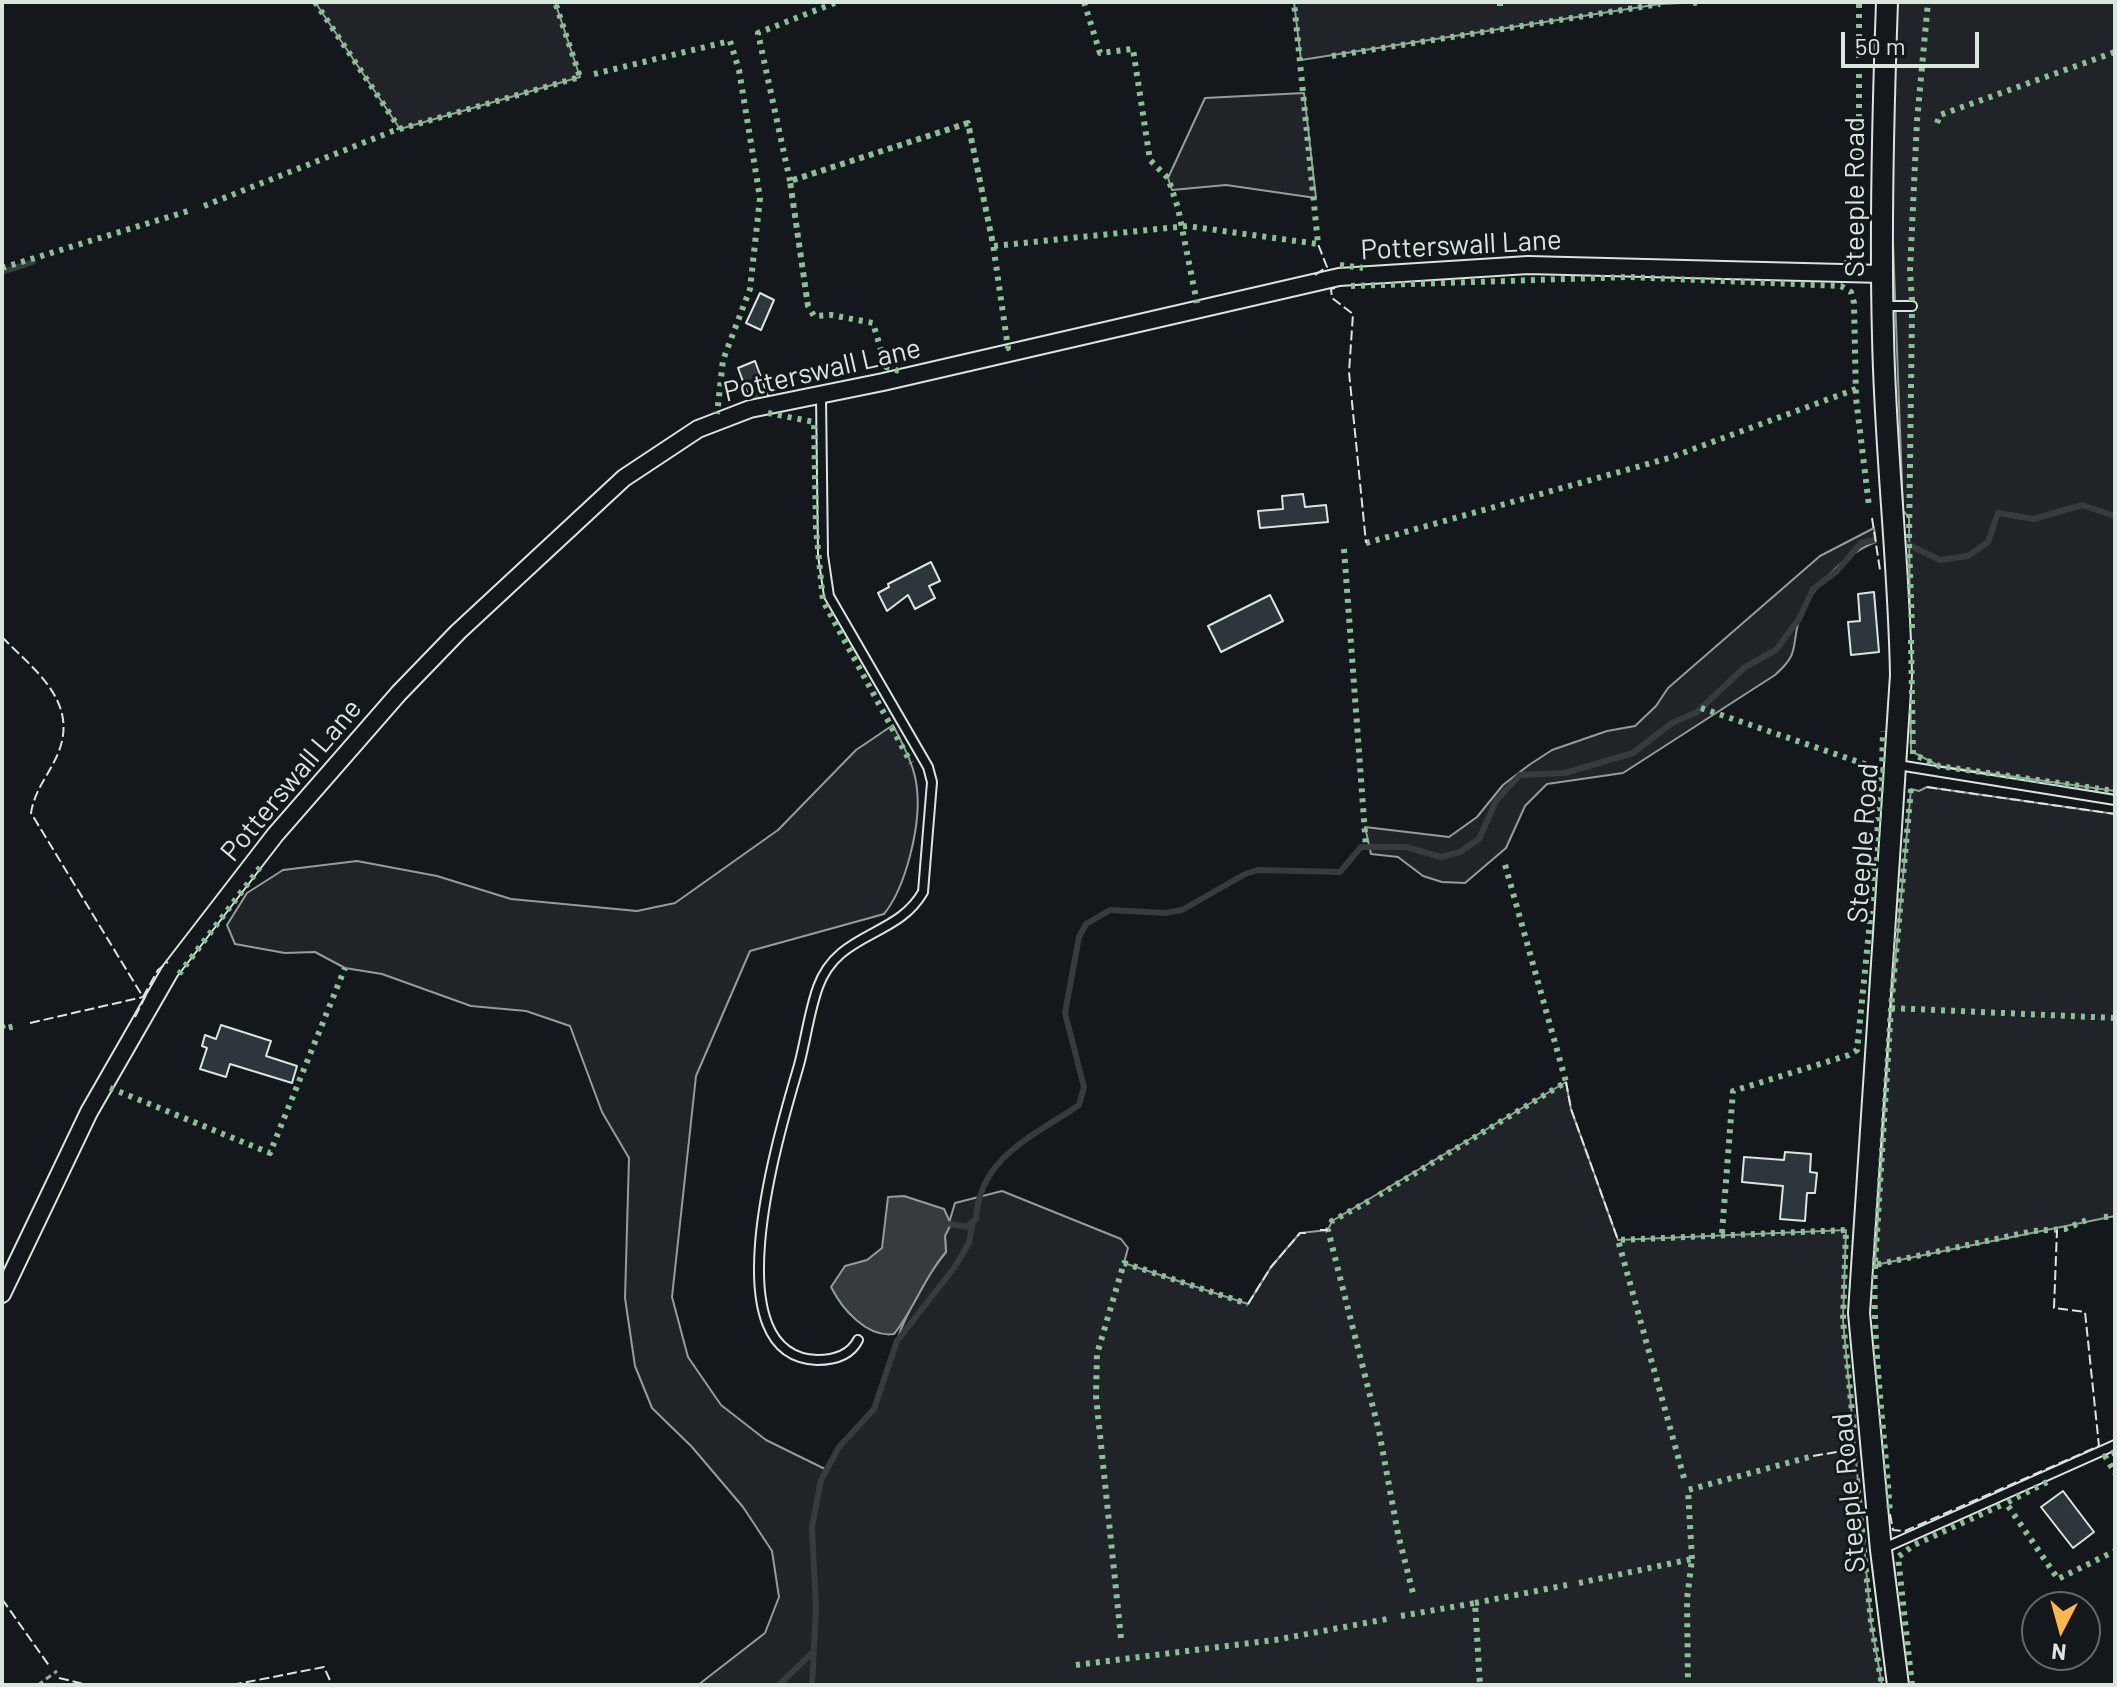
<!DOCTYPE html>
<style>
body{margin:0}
#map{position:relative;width:2117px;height:1687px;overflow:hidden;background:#14181c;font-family:Barlow,sans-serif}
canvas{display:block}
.frame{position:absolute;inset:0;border:4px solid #d8e6dc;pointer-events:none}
.north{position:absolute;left:2021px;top:1591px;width:80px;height:80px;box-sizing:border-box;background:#14181c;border:2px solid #626a69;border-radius:50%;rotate:186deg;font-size:22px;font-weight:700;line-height:32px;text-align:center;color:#d8e6dc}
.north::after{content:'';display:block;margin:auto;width:28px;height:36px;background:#ffb74d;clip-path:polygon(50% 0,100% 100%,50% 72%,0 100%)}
.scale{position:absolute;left:1841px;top:32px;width:138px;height:36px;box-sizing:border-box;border:4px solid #d8e6dc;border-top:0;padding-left:10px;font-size:24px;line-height:28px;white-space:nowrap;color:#d8e6dc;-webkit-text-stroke:6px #14181c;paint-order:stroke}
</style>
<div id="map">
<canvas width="2117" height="1687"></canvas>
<div class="frame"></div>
<div class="north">N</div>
<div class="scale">50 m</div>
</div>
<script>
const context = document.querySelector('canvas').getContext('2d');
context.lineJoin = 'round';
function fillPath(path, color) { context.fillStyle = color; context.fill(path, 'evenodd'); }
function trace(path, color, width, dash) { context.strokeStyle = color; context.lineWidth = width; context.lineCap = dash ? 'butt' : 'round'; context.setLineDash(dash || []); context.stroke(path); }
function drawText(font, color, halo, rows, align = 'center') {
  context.font = font + ' Barlow,sans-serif'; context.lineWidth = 6; context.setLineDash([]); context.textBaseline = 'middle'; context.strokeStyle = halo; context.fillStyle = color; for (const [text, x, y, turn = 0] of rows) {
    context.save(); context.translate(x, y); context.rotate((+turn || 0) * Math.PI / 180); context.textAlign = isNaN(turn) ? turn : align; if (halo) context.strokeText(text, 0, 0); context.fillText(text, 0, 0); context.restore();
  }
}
const green = new Path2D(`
 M315,2H555L580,77L400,129Z
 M1294,2H1702L1660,4L1301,60Z
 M1891,2H2115V791L1939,766L1911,751L1909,517L1903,511L1891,189Z
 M1304,93L1316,198L1226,185L1172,190L1168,178L1205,98Z
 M1874,528L1876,542C1848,552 1807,591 1799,620C1791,648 1800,653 1775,675L1623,773L1547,784L1525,806L1506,848L1465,883L1442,882L1423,876L1398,857L1371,854L1365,827L1449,837L1477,817L1503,785L1529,765L1552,750L1607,731L1635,726L1656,706L1668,688L1820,556Z
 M893,725C903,745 915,766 917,789C921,825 906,887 884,914L750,951L696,1076L672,1297L688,1357L721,1405L766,1440L827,1470L839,1447L874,1409L901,1329L921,1285L946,1252L945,1236L955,1203L1002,1191L1121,1239L1128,1248L1124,1263L1248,1304L1271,1267L1300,1233L1328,1230L1332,1221L1566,1082L1571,1109L1618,1240L1846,1230L1843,1320L1871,1622L1882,1685H698L765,1633L779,1597L772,1551L743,1507L692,1447L652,1408L635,1366L625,1298L629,1158L602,1112L570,1026L526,1011L471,1006L382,974L345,968L315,952L285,953L235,944L227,925L247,893L283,870L357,861L437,876L511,899L637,911L675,903L778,830L856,750Z
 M1927,787L2115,814V1216L1875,1265L1891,1008L1911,789L1919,791Z`);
const water = new Path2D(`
 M904,1196L944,1209L951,1224L945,1236L946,1252C924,1277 915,1308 894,1334C867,1338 842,1309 831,1287L845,1266L867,1260L882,1248L888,1197Z`);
const stream = new Path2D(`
 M2,269L5,271L33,262
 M1905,543L1940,560L1968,556L1988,542L1998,513L2034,519L2082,505L2115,516
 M951,1224L967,1227L976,1219C979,1157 1034,1136 1079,1105L1084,1087L1065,1013L1079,937L1086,924L1110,910L1165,913L1182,910L1245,874L1258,870L1340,872L1361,847H1406L1441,857L1460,852L1479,839L1496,801L1520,775L1565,773L1633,753L1672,723L1697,712L1745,667L1776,650L1799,619L1813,589L1837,571L1861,543L1874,540
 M779,1685L813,1652
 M812,1685L816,1608L812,1527L821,1480L839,1447L874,1409L897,1341L954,1268L969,1243L973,1221`);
const building = new Path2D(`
 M760,293L774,300L761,330L746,323Z
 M755,361L768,396L751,403L738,368Z
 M1303,494L1305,507L1326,505L1328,522L1260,528L1258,511L1283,509L1282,496Z
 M931,562L940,581L929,586L935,598L915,609L908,595L887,611L878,593L889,587L888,584Z
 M1874,592L1879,652L1851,655L1848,622L1860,621L1858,594Z
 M1270,595L1283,621L1221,652L1208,626Z
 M221,1025L271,1041L266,1056L297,1066L292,1083L230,1064L226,1077L200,1069L207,1048L202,1046L205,1035L216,1039Z
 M1785,1152L1811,1154L1810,1172L1817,1173L1815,1193H1807L1805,1221L1780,1219L1783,1186L1742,1182L1744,1157L1784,1160Z
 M2063,1491L2094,1532L2073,1548L2041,1507Z`);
const path = new Path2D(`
 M38,1685L57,1671`);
const service = new Path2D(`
 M1882,306H1912
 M821,396L823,555L829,596L928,767L932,782L923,892C897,938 838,931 818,987C809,1012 806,1039 799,1065C783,1121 708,1356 817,1360C833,1360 850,1356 858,1340
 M1898,765L2115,800
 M1882,1549L2115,1445`);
const minor = new Path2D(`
 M2,1294L89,1112L170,971L275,835L399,693L458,632L624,478L698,429L750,409L883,382L1339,277L1528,265L1882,274`);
const tertiary = new Path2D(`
 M1887,2C1883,113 1880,224 1883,336C1885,449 1899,562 1901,675L1859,1313L1881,1550L1898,1685`);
const hedge = new Path2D(`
 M315,2L400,129
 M1084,2L1100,53L1133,49L1150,160L1168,178L1178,208L1197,303
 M1500,2V9
 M1693,3L1702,2
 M1332,56L1660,4
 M594,74L730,41L739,70L760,198L750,289L723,360L717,414
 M1937,123L1940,115L2115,52
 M790,181L758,33L837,2
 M204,206L393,131L580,77L555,2
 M994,246L1187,226L1318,244L1294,2
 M1846,263L1857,253L1859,227V2
 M1340,265L1363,268
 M2,268L188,211
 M1351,286L1628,277L1841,286L1851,292L1854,303L1856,398L1869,506
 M1912,301L1910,271L1917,121L1928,2
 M808,306L790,181L968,123L993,244L1008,348L1003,349
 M899,371L886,367L873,323L831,315L814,316L808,306L790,181L968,123L993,244
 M768,413L814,422L816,529L823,601L911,763
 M1366,543L1669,458L1856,389
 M1344,549L1366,847
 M1912,628L1909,544L1912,311
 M1911,640L1913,754L1939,766L2115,791
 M1701,708L1882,770L1883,731
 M1911,789L1891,1008L2115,1018
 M1872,901L1882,770
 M179,974L261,866
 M1891,1008L1875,1265L2033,1231L2065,1229L2089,1219
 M2,1025L3,1029L15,1026
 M110,1088L270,1153L345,968
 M1379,1195L1566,1082L1504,861
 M1369,1201L1332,1221L1328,1230L1379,1431L1398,1534L1414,1597
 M2104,1217L2115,1216
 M1722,1233L1733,1091L1849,1055L1857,1050L1871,911
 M1875,1265C1872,1348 1885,1431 1890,1514
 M1854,1449L1871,1622L1882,1685
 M2115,1452L2105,1456L2115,1473
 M1684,1478L1618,1240L1846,1230L1843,1320L1854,1432
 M2047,1482L2006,1503L2058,1579L2115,1551
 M1692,1559L1688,1490L1813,1456
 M1579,1583L1692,1559L1687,1599L1688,1685
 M1475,1603L1567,1585
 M1401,1616L1475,1603L1480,1685
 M1121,1638L1096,1396L1097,1354L1124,1263L1248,1304
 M1076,1665L1275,1640L1387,1619
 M1912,1685L1898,1557L1914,1545L2006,1503`);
const fence = new Path2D(`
 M1315,275L1327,267L1318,244
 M1335,288L1331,289L1332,298L1353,314L1349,372L1366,543
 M1872,518L1880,570
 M2,637C33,669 78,700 59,751C50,774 35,788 31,813L143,997L158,970L168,962
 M1927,787L2115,814
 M135,1017L146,995
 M30,1023L143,997
 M1566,1082L1571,1109L1618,1240
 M1320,1230H1328
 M1248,1304L1271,1267L1300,1233H1309
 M1813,1456L1854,1449
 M1890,1514L1893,1530L1905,1531L2099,1446L2085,1312L2054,1308L2057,1230
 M2,1599L50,1667
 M59,1678L88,1685
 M232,1685L324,1667L332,1685`);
const streetNames = [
 ["Steeple Road",1855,197,-90],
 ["Potterswall Lane",1461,245,-3],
 ["Potterswall Lane",822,370,-13],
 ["Potterswall Lane",291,780,-50],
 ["Steeple Road",1863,843,-86],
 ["Steeple Road",1849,1493,-95]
];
fillPath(green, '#202428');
trace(green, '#939e99', 2);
fillPath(water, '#363b3e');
trace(water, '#939e99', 2);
trace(stream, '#363b3e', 6);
fillPath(building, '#2c363c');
trace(building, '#d8e6dc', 2);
trace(service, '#d8e6dc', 12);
trace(minor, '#d8e6dc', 20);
trace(tertiary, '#d8e6dc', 24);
trace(path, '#9da8a2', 3, [6, 4]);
trace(service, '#14181c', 8);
trace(minor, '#14181c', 16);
trace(tertiary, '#14181c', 20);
trace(hedge, '#8ac095', 6, [4, 6]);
trace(fence, '#d8e6dc', 2, [10, 4]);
drawText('28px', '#d8e6dc', '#14181c', streetNames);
</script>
